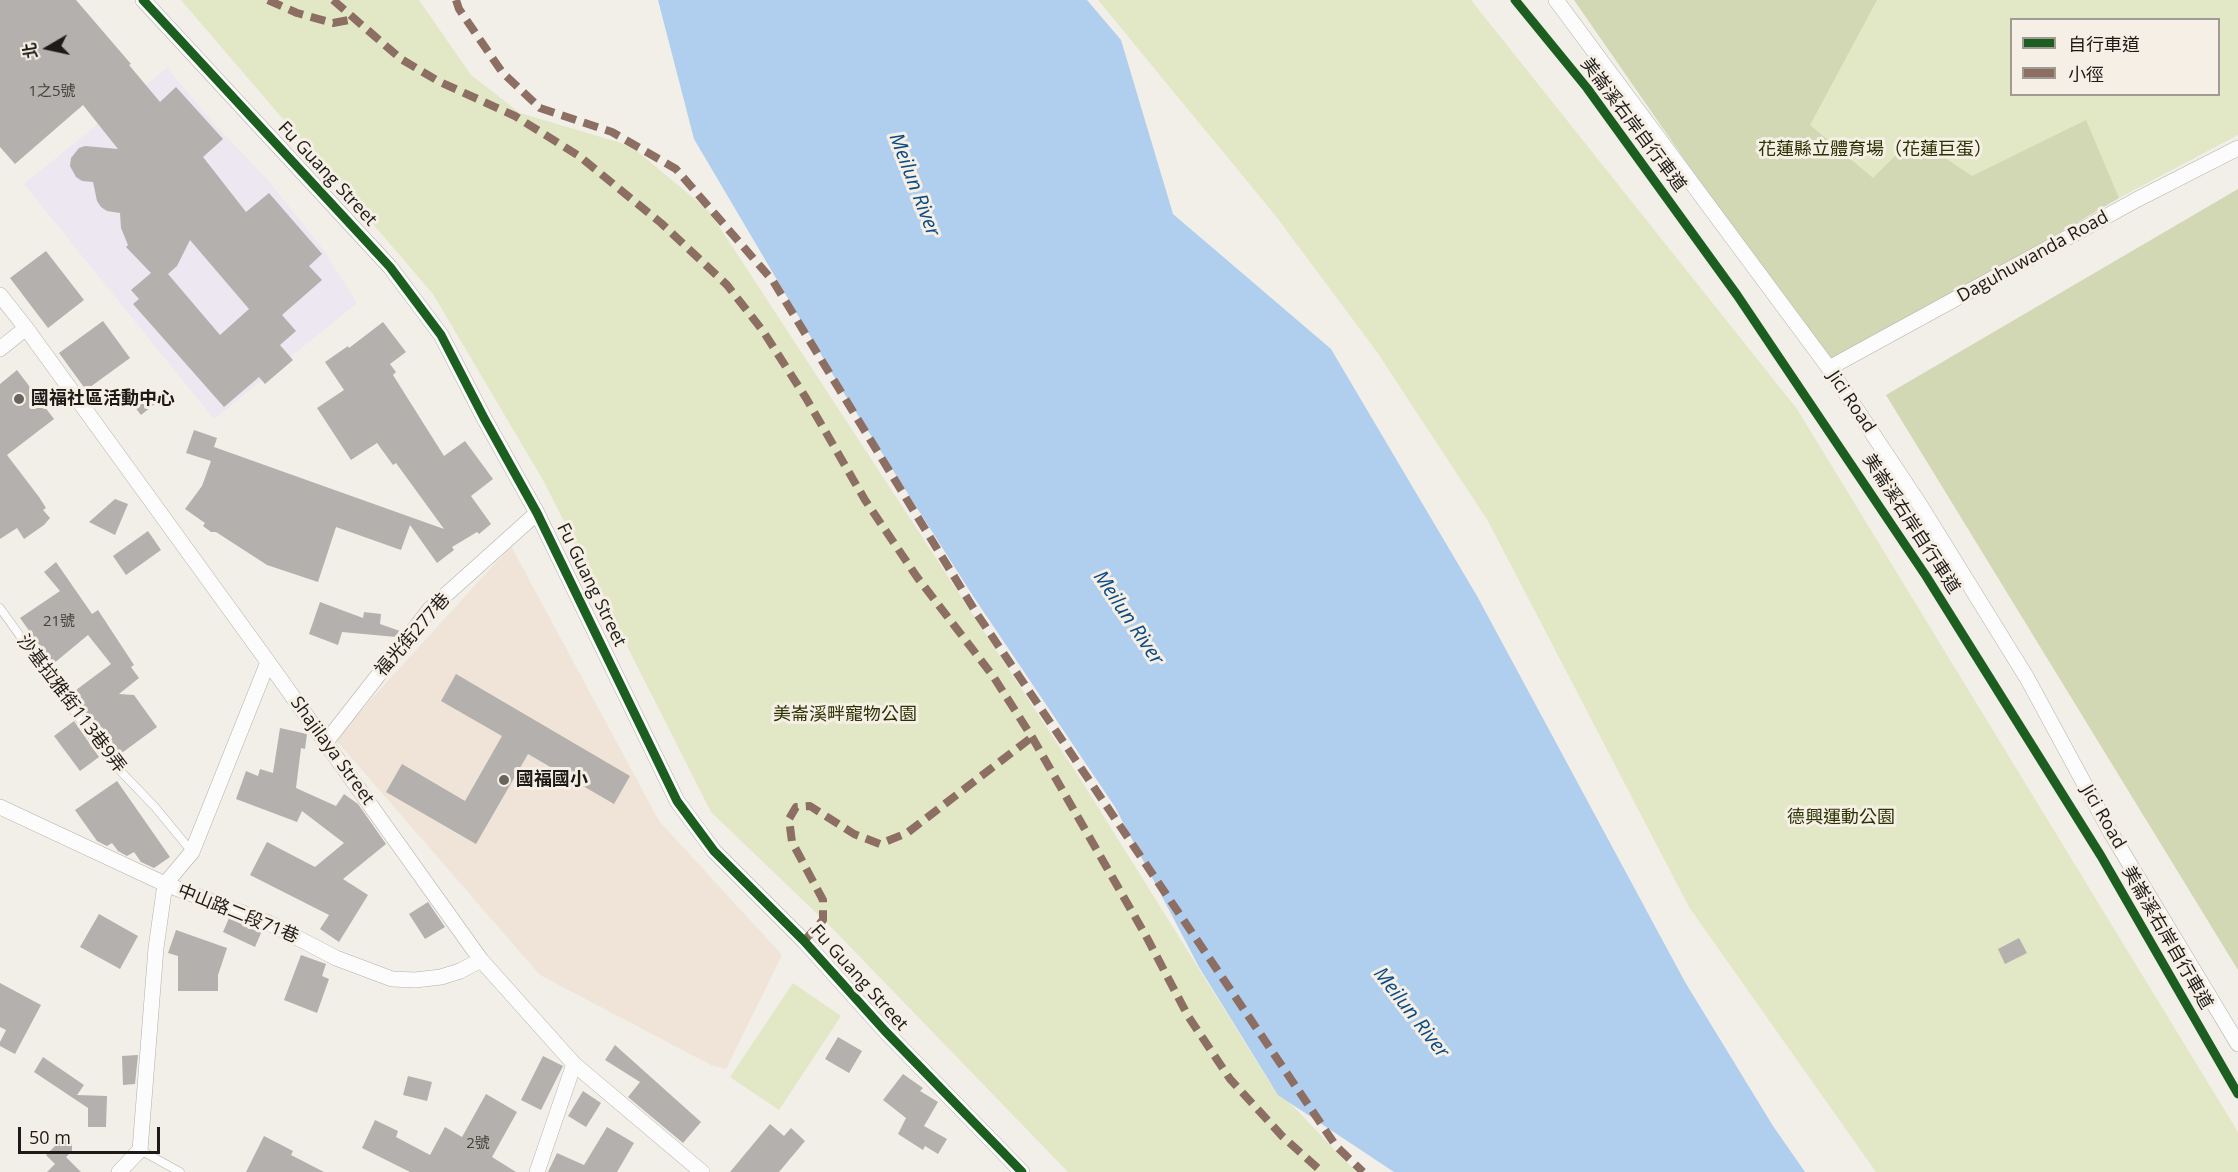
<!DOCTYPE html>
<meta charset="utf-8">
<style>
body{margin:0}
#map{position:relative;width:2238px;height:1172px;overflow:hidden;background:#f2eee8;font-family:"Open Sans","Noto Sans TC",sans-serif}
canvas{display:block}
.legend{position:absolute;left:2010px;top:18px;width:210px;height:78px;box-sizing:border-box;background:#f5efe5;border:2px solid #9f9a93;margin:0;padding:8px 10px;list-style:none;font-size:18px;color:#1d1a17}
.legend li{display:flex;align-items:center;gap:12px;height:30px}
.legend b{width:30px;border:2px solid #9f9a93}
.north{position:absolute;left:18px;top:18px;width:60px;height:60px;-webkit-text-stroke:4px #f5efe5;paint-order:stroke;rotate:261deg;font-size:16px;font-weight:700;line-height:24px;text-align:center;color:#1d1a17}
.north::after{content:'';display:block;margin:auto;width:21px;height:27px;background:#1d1a17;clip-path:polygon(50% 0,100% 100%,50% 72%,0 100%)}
.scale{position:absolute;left:18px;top:1127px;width:142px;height:27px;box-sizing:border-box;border:3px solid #1d1a17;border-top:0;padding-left:8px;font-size:18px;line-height:21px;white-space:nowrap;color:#1d1a17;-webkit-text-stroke:4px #f5efe5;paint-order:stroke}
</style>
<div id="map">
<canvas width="2238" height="1172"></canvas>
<ul class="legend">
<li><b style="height:8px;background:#1b5e20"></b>自行車道</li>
<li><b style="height:8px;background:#8d6e63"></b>小徑</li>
</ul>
<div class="north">北</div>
<div class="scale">50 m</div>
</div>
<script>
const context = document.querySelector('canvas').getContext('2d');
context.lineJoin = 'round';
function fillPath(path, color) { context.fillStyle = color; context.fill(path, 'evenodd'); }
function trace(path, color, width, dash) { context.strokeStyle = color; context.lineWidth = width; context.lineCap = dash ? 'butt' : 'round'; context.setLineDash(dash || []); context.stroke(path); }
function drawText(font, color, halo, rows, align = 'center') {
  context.font = font + ' "Open Sans","Noto Sans TC",sans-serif'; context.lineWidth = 6; context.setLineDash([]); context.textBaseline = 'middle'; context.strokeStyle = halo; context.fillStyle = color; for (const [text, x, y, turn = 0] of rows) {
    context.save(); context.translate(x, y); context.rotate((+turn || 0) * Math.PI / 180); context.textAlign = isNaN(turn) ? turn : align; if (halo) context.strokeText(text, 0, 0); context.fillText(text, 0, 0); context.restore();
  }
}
const commercial = new Path2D(`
 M164,64L214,124L266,178L322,248L357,303L214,419L24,184L167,68Z`);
const education = new Path2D(`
 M511,546L659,821L782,955L726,1069L711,1065L540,975L335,739Z`);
const green = new Path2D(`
 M181,0H419L471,75L520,113L631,146L709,211L1081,780L1269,1081L1356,1172H1068L832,928L711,812L543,480L433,294Z
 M1098,0H1471L1797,409L2238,1132V1172H1876L1689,907L1488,521L1377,352L1275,215Z
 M1579,0H2238V135L1837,347ZM2012,20H2218V94H2012Z
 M793,983L841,1016L779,1110L730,1077Z`);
const forest = new Path2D(`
 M1574,0H1877L1810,125L1873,178L1914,137L1972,176L2086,120L2119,198L1829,368Z
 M2238,189V970L1886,395Z`);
const water = new Path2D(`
 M658,0H1087L1121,40L1173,214L1331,349L1477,596L1685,982L1773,1126L1805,1172H1394L1278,1095L1199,967L1115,807L973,596L842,390L694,139Z`);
const building = new Path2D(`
 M0,0H76L131,64L129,65L160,102L176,87L223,139L203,157L246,212L269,193L322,254L309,266L322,280L282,315L296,331L280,345L293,360L265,384L259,377L224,407L133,304L139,299L131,290L151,273L126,247L128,245L121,228L120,213L107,211L101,207L97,201L93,182L82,181L76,177L70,166L71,158L79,148L85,146L118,149L83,105L15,164L0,147ZM190,240L249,309L220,335L168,274L177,266Z
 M46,251L84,300L48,328L10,278Z
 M103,321L130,358L86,390L59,353Z
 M383,322L406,352L390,364L396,372L393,375L444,456L465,441L493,479L471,496L491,524L479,534L477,532L452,547L454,550L437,563L410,525L401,550L336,527L318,582L267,565L216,532H211L203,526L205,523L185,509L202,486L211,461L186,453L194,430L217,438L214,447L444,529L396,463L393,465L377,443L351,460L317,408L344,390L325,362L348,346L349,348Z
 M17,370L54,419L7,455L39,497L46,508L43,510L50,518L44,525L24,539L17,528L0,539V384Z
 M146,391L156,403L141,415L131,402Z
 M115,499L128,504L115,535L89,522Z
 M148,531L161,550L126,575L113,556Z
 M56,562L92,614L98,610L134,665L131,667L139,678L119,694L134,695L157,727L119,755L112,747L109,749L83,714L85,712L72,693L111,664L88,635L53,664L20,618L60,591L44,572Z
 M320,602L363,618L364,612L381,614L380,624L400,631L396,637L342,632L338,645L309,634Z
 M456,674L630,776L614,804L528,754L476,844L386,792L402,764L465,801L502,736L441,701Z
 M74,721L99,757L80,771L54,736Z
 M280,728L307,734L305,749L301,748L296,788L336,806L344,794L358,804L386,844L343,879L368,895L339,942L320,929L329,915L250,875L267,842L315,867L344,843L302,811L297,822L236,799L246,771L258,776L260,769L273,773Z
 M117,781L170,857L154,868L141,862L134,852L127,856L118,851L112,843L107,846L97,841L75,810Z
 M428,902L445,927L425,939L409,914Z
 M99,914L138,936L120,969L80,947Z
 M229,918L261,933L255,947L223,932Z
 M176,930L227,948L218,975V991H178V956L168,953Z
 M2019,938L2027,953L2005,964L1998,949Z
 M301,955L326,964L322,976L329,979L317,1013L284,1000Z
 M0,983L41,1005L15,1054L0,1046V1042L6,1030L0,1027Z
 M838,1037L862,1051L849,1073L825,1059Z
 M615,1045L701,1122L683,1143L628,1097L640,1082L605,1060Z
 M138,1055L135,1084L123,1085L122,1056Z
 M543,1056L563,1066L541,1110L521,1100Z
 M43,1057L84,1085L77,1095L107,1096L106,1127H88V1108L34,1072Z
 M903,1074L923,1088L920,1091L938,1102L924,1126L947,1139L938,1154L925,1146L923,1150L898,1134L906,1118L883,1100Z
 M408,1076L432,1082L427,1101L403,1095Z
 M583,1091L601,1103L586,1127L568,1116Z
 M486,1094L517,1112L492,1157L516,1172H410L362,1148L375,1120L398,1131L396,1137L430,1155L445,1127L462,1137Z
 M770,1124L784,1136L791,1128L805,1141L779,1172H730Z
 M607,1127L634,1143L617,1172H548L557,1153L584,1165Z
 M264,1136L293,1151L291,1155L324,1172H246Z
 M64,1137L72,1145V1151L66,1157L81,1172H47L55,1164L46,1155Z`);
const lane = new Path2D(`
 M0,608L107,757L155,807L192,852
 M140,1150L180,1172`);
const street = new Path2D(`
 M143,0L390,267L441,335L484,418L537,513L677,801L714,851L804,941L885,1031L1022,1172
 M1556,0L1829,368L1920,505L2027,678L2111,833L2238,1044
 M0,295L26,328L268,662L481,960L574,1064L702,1172
 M0,349L26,328
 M1829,368L2138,199L2238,148
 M326,742L430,609L537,513
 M0,807L165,884L269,923L336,958L392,979L415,980L441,977L460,971L481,960
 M119,1172L140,1150L156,948L165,884L192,852L268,662
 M537,1172L574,1064`);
const quiet = new Path2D(`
 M268,0L297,13L333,23L354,19
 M333,0L401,59L438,81L515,116L579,156L661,223L727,285L763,331L806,398L865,500L917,577L993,676L1032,737L1146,936L1188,1016L1230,1079L1282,1136L1322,1172
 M456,0L459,9L502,72L540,108L612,132L676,169L773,281L977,614L1336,1146L1363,1172
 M804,941L823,920V900L792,842L789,819L796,807L810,806L854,834L880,844L907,833L1032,737`);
const cycleway = new Path2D(`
 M143,0L390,267L441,335L484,418L537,513L677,801L714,851L804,941L885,1031L1022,1172
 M1515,0L1587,88L1737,295L1926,576L2101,856L2238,1094`);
const markers = [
 [19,399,6,"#686460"],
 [504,780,6,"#686460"]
];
const numberNames = [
 ["1之5號",52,92],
 ["21號",59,622],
 ["2號",478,1144]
];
const streetNames = [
 ["美崙溪右岸自行車道",1633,125,53],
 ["Fu Guang Street",327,174,47],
 ["Daguhuwanda Road",2033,257,-29],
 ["Jici Road",1851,402,56],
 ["美崙溪右岸自行車道",1911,524,57],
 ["Fu Guang Street",591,585,64],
 ["福光街277巷",413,635,-49],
 ["沙基拉雅街113巷9弄",71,704,53],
 ["Shajilaya Street",332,751,54],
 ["Jici Road",2103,817,60],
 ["中山路二段71巷",238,914,22],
 ["美崙溪右岸自行車道",2167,938,60],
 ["Fu Guang Street",859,978,48]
];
const parkNames = [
 ["花蓮縣立體育場（花蓮巨蛋）",1875,150],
 ["美崙溪畔寵物公園",845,715],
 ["德興運動公園",1841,818]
];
const poiNames = [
 ["國福社區活動中心",31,399],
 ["國福國小",516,780]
];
const waterNames = [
 ["Meilun River",914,185,69],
 ["Meilun River",1128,618,56],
 ["Meilun River",1411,1013,52]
];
fillPath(commercial, '#ece7f1');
fillPath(education, '#efe4d7');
fillPath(green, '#e2e8c5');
fillPath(forest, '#d2d8b4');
fillPath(water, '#b0ceee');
fillPath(building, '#b4b0ad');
trace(lane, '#b4b1ad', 9);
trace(street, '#b4b1ad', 16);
trace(lane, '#fdfcfc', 8);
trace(street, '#fdfcfc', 15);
trace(quiet, '#8d6e63', 8, [15, 8]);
trace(cycleway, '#1b5e20', 9);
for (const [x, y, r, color] of markers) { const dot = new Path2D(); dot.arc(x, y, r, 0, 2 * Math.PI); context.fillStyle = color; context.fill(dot); trace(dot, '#f5efe5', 2); }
drawText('15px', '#43403c', null, numberNames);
drawText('18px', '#1d1a17', '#f5efe5', streetNames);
drawText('18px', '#2b3302', '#f5efe5', parkNames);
drawText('bold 18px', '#1d1a17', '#f5efe5', poiNames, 'left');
drawText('italic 20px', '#094a84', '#f5efe5', waterNames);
</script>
